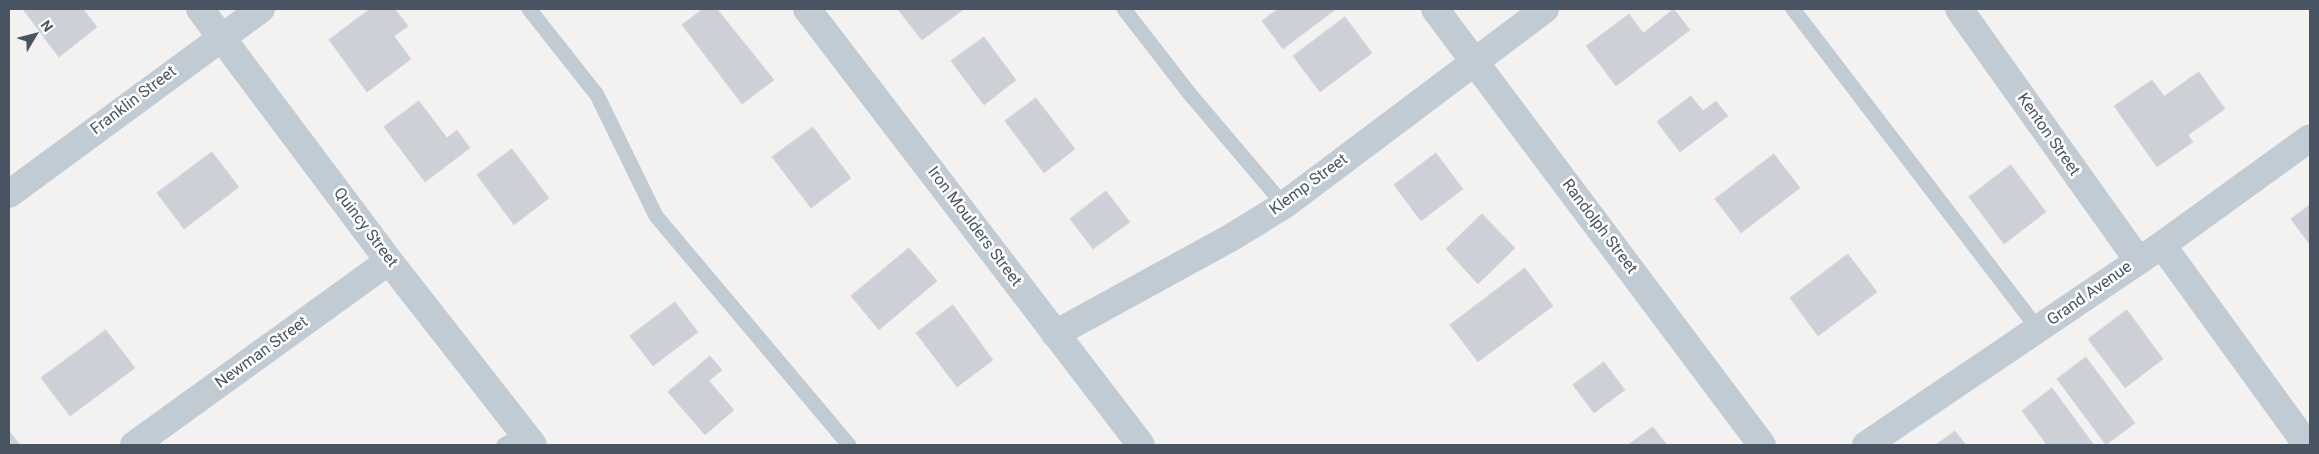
<!DOCTYPE html>
<style>
body{margin:0}
#map{position:relative;width:2319px;height:454px;overflow:hidden;background:#f4f1f1;font-family:Roboto,sans-serif}
canvas{display:block}
.frame{position:absolute;inset:0;border:10px solid #485461;pointer-events:none}
.north{position:absolute;left:10px;top:10px;width:50px;height:50px;-webkit-text-stroke:4px #fff;paint-order:stroke;rotate:53deg;font-size:14px;font-weight:700;line-height:20px;text-align:center;color:#485461}
.north::after{content:'';display:block;margin:auto;width:18px;height:22px;background:#485461;clip-path:polygon(50% 0,100% 100%,50% 72%,0 100%)}
</style>
<div id="map">
<canvas width="2319" height="454"></canvas>
<div class="frame"></div>
<div class="north">N</div>
</div>
<script>
const context = document.querySelector('canvas').getContext('2d');
context.lineJoin = 'round';
function fillPath(path, color) { context.fillStyle = color; context.fill(path, 'evenodd'); }
function trace(path, color, width, dash) { context.strokeStyle = color; context.lineWidth = width; context.lineCap = dash ? 'butt' : 'round'; context.setLineDash(dash || []); context.stroke(path); }
function drawText(font, color, halo, rows, align = 'center') {
  context.font = font + ' Roboto,sans-serif'; context.lineWidth = 5; context.setLineDash([]); context.textBaseline = 'middle'; context.strokeStyle = halo; context.fillStyle = color; for (const [text, x, y, turn = 0] of rows) {
    context.save(); context.translate(x, y); context.rotate((+turn || 0) * Math.PI / 180); context.textAlign = isNaN(turn) ? turn : align; if (halo) context.strokeText(text, 0, 0); context.fillText(text, 0, 0); context.restore();
  }
}
const building = new Path2D(`
 M23,9H83L97,27L59,57Z
 M370,9H395L408,26L394,36L411,59L367,92L329,40Z
 M703,9H717L774,80L742,104L682,25Z
 M898,9H964L922,40Z
 M1278,9H1336L1283,49L1262,21Z
 M1674,9L1690,30L1616,86L1586,46L1629,14L1643,33Z
 M1345,17L1372,53L1320,92L1293,56Z
 M984,37L1016,80L984,105L951,61Z
 M2199,72L2225,109L2188,135L2193,142L2157,167L2114,106L2152,80L2164,96Z
 M1691,96L1703,111L1716,101L1728,116L1680,152L1657,122Z
 M1036,98L1075,149L1044,173L1005,121Z
 M419,101L447,138L457,130L470,148L425,182L384,127Z
 M813,127L851,178L811,208L772,157Z
 M512,149L549,198L514,225L477,175Z
 M212,152L239,187L184,229L157,193Z
 M1436,153L1463,189L1421,221L1394,185Z
 M1774,154L1800,188L1741,233L1715,199Z
 M2011,165L2046,212L2004,244L1969,197Z
 M1106,191L1130,222L1093,249L1070,219Z
 M2310,205V245L2291,219Z
 M1482,214L1515,248L1478,284L1446,249Z
 M909,248L937,281L879,330L851,296Z
 M1848,254L1877,292L1818,336L1790,298Z
 M1525,268L1553,306L1478,362L1450,325Z
 M675,302L698,332L653,366L630,336Z
 M953,305L993,360L957,387L916,333Z
 M2127,310L2163,359L2125,388L2088,339Z
 M106,330L135,368L70,416L41,378Z
 M710,356L722,370L709,381L734,410L705,435L668,392Z
 M2086,357L2135,423L2106,445L2057,379Z
 M1604,362L1625,390L1594,413L1573,385Z
 M2052,388L2094,445H2047L2022,411Z
 M1653,427L1667,445H1628Z
 M9,431L20,445H9Z
 M1955,431L1966,445H1936Z`);
const service = new Path2D(`
 M529,9L597,95L656,216L849,445
 M1124,9L1189,93L1284,205
 M1793,9L2038,329
 M504,445L525,434`);
const minor = new Path2D(`
 M200,9L389,261L533,445
 M807,9L1141,445
 M1435,9L1762,445
 M1959,9L2138,260
 M9,194L261,9
 M2162,245L2307,445
 M1055,334L1232,237L1284,205L1545,9
 M134,445L389,261
 M1866,445L2162,245L2310,138`);
const streetNames = [
 ["Franklin Street",134,101,-37],
 ["Kenton Street",2048,135,55],
 ["Klemp Street",1309,185,-36],
 ["Iron Moulders Street",974,227,53],
 ["Randolph Street",1599,227,53],
 ["Quincy Street",365,228,53],
 ["Grand Avenue",2090,294,-35],
 ["Newman Street",262,353,-36]
];
fillPath(building, '#cdd0d6');
trace(building, '#d5d7dd', 1);
trace(service, '#c1cbd4', 15);
trace(minor, '#c1cbd4', 28);
drawText('16px', '#485461', '#fff', streetNames);
</script>
